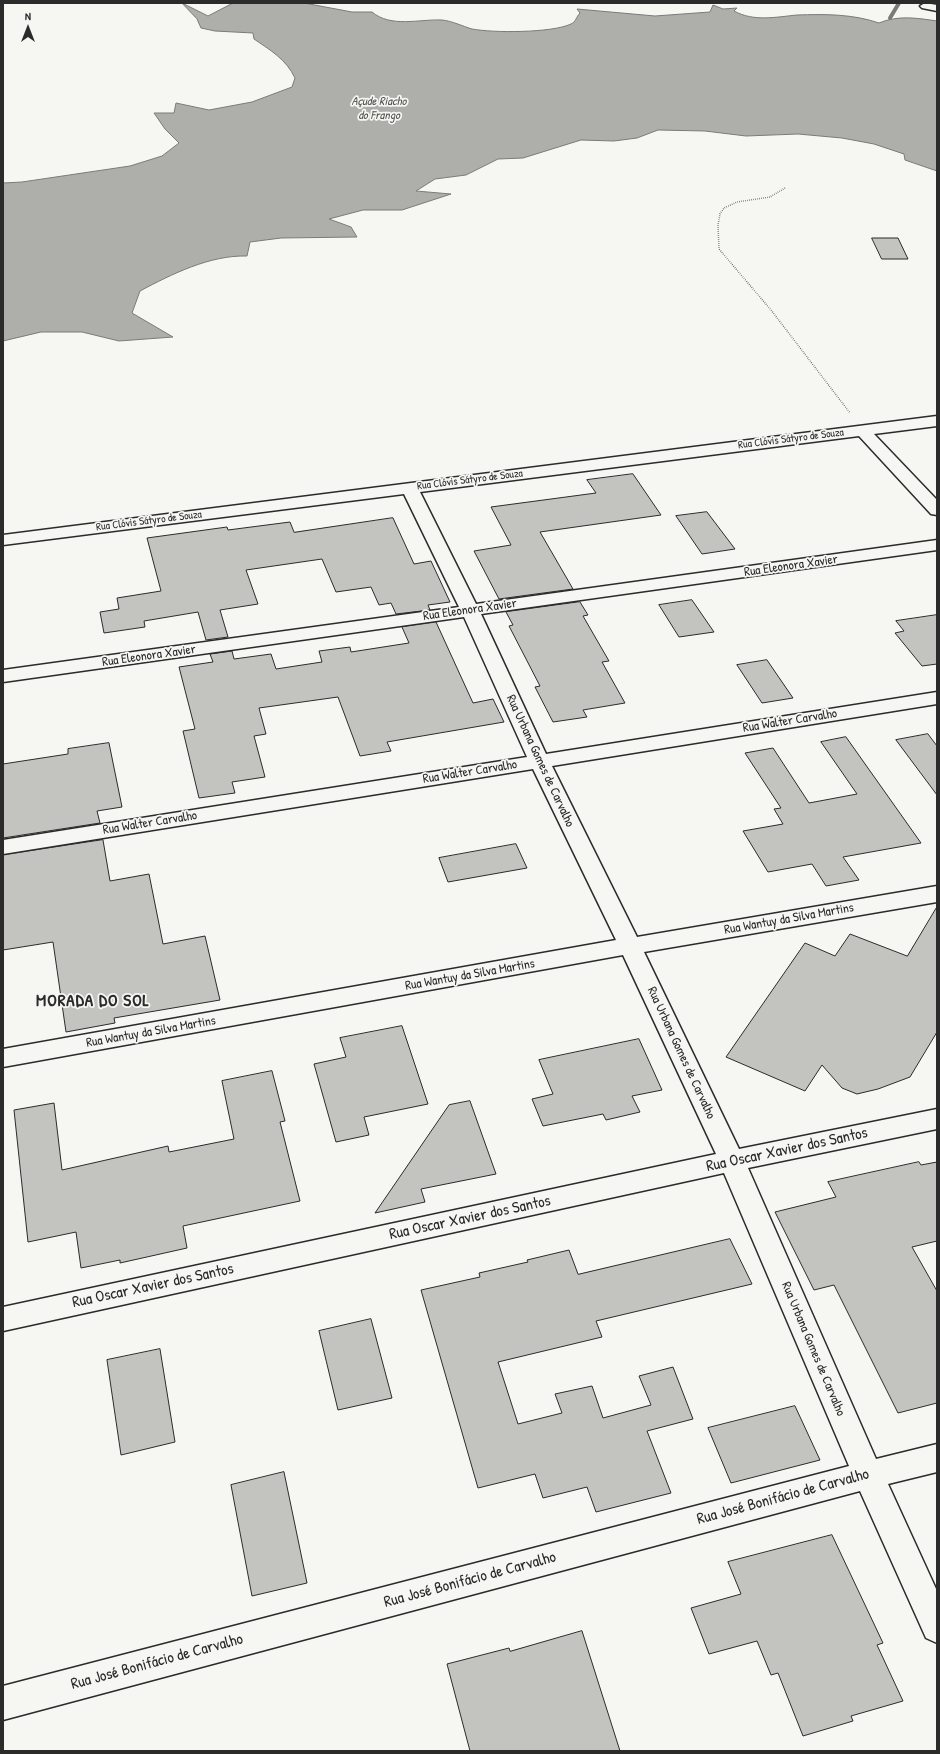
<!DOCTYPE html>
<meta charset="utf-8">
<style>
body{margin:0}
#map{position:relative;width:940px;height:1754px;overflow:hidden;background:#f6f6f2;font-family:"Patrick Hand",sans-serif}
canvas{display:block}
.frame{position:absolute;inset:0;border:4px solid #2b2b2b;pointer-events:none}
.north{position:absolute;left:8px;top:8px;width:40px;height:40px;-webkit-text-stroke:3px #f6f6f2;paint-order:stroke;rotate:0deg;font-size:11px;font-weight:700;line-height:16px;text-align:center;color:#2b2b2b}
.north::after{content:'';display:block;margin:auto;width:14px;height:18px;background:#2b2b2b;clip-path:polygon(50% 0,100% 100%,50% 72%,0 100%)}
</style>
<div id="map">
<canvas width="940" height="1754"></canvas>
<div class="frame"></div>
<div class="north">N</div>
</div>
<script>
const context = document.querySelector('canvas').getContext('2d');
context.lineJoin = 'round';
function fillPath(path, color) { context.fillStyle = color; context.fill(path, 'evenodd'); }
function trace(path, color, width, dash) { context.strokeStyle = color; context.lineWidth = width; context.lineCap = dash ? 'butt' : 'round'; context.setLineDash(dash || []); context.stroke(path); }
function drawText(font, color, halo, rows, align = 'center') {
  context.font = font + ' "Patrick Hand",sans-serif'; context.lineWidth = 3.5; context.setLineDash([]); context.textBaseline = 'middle'; context.strokeStyle = halo; context.fillStyle = color; for (const [text, x, y, turn = 0] of rows) {
    context.save(); context.translate(x, y); context.rotate((+turn || 0) * Math.PI / 180); context.textAlign = isNaN(turn) ? turn : align; if (halo) context.strokeText(text, 0, 0); context.fillText(text, 0, 0); context.restore();
  }
}
const water = new Path2D(`
 M182,3L208,16L233,3H304L352,12H372C391,28 419,19 442,20C452,21 462,26 472,29C493,33 552,33 571,24C576,22 576,17 580,13L577,9L655,16L710,12L713,5L723,9L737,8L734,11C754,22 776,17 797,15C825,14 853,14 879,23C898,15 917,18 937,21V171L905,160L904,154L874,144L842,138L798,134L746,136L705,131L658,130L637,138L614,141L581,140L523,158L498,159L466,175L435,179L416,191L451,194L402,210H363L329,219L351,227L357,237L281,238L250,242L247,256C210,255 172,274 140,291L132,313L173,337L119,341L82,332H41L3,341V183L22,182L130,166L162,156L179,143L165,129L154,113H174L176,103L209,110L252,102L292,87L295,78C286,59 270,50 254,39L253,33L215,31L201,28L197,19Z`);
const stream = new Path2D(`
 M890,18L899,3`);
const building = new Path2D(`
 M872,238H898L908,259H882Z
 M633,474L661,515L540,532L573,589L499,599L474,551L511,545L491,507L596,493L587,480Z
 M707,512L735,549L702,554L676,516Z
 M393,518L414,564L431,561L450,602L428,605L430,610L396,614L391,603L379,605L371,587L336,592L322,559L246,570L258,604L220,610L228,637L206,640L198,612L144,621L145,627L104,633L100,612L119,609L117,598L161,591L147,538L227,527L228,530L290,522L294,532Z
 M692,600L714,632L679,637L659,605Z
 M580,602L588,615L583,616L609,661L602,662L625,703L583,710L587,717L553,722L535,687L540,686L509,626L513,625L506,612Z
 M937,615V664L922,666L895,633L904,631L896,621Z
 M436,622L473,703L493,699L504,722L387,742L391,751L360,756L338,697L259,708L266,734L254,736L265,777L232,782L235,793L199,798L183,731L195,729L179,667L213,662L210,654L232,651L234,659L271,654L276,669L322,662L319,651L350,647L351,652L409,643L402,627Z
 M767,660L793,698L762,703L737,665Z
 M928,734L937,746V795L896,740Z
 M846,737L921,843L843,857L859,880L826,886L812,864L768,872L743,831L783,824L774,809L781,808L745,753L773,748L809,803L857,794L821,742Z
 M109,743L122,807L97,811L100,823L3,838V764L68,754V749Z
 M103,840L110,881L149,874L163,944L205,936L220,1000L114,1018L115,1023L66,1032L53,942L3,950V855Z
 M516,844L527,868L448,882L439,858Z
 M937,907V1032L910,1077L878,1089L857,1094L842,1088L822,1065L805,1091L726,1057L805,943L835,956L850,934L907,956Z
 M402,1026L428,1104L364,1117L369,1135L336,1142L314,1064L346,1057L340,1038Z
 M639,1039L662,1090L632,1096L640,1112L606,1120L603,1114L543,1126L532,1099L553,1094L539,1060Z
 M272,1071L285,1121L280,1122L300,1201L183,1226L187,1248L120,1263V1260L81,1268L76,1232L28,1242L14,1110L54,1103L62,1170L168,1146L169,1152L234,1139L222,1081Z
 M470,1101L496,1174L421,1189L425,1202L375,1213L449,1105Z
 M919,1162L921,1165L937,1162V1241L912,1247L937,1291V1403L898,1413L834,1285L814,1290L775,1212L836,1197L828,1182Z
 M730,1239L752,1284L596,1321L602,1337L498,1362L518,1424L562,1413L555,1394L592,1386L603,1418L651,1405L639,1376L673,1367L693,1419L647,1431L671,1493L596,1512L587,1487L543,1498L535,1474L478,1488L421,1290L480,1277L479,1273L528,1262L527,1260L569,1250L578,1274Z
 M371,1319L392,1398L338,1410L319,1331Z
 M160,1349L175,1442L121,1455L107,1360Z
 M795,1406L820,1460L731,1483L708,1428Z
 M284,1472L307,1583L252,1596L231,1485Z
 M832,1535L883,1643L877,1645L903,1701L851,1716L853,1721L803,1736L778,1673L771,1675L757,1641L709,1654L691,1608L741,1594L728,1562Z
 M582,1631L620,1751H470L447,1664L509,1648L510,1651Z`);
const path = new Path2D(`
 M785,188L770,197L737,202L724,208L720,214L718,225L719,249L771,310L850,413`);
const street = new Path2D(`
 M925,3L937,5V11L922,8L920,6Z
 M937,416V426L874,434L937,500V515L931,514L859,436L420,492L476,604L937,540V550L481,614L546,754L937,692V704L552,766L637,937L937,886V902L644,952L739,1149L937,1109V1129L748,1168L876,1459L937,1444V1472L888,1484L937,1591V1643L926,1638L860,1491L3,1720V1686L849,1466L724,1173L3,1331V1307L716,1154L623,955L3,1067V1049L616,940L533,769L3,854V840L527,757L464,617L3,682V670L459,607L404,494L3,545V535Z`);
const farStreetnames = [
 ["Rua Clóvis Sátyro de Souza",791,439,-7],
 ["Rua Clóvis Sátyro de Souza",470,480,-7],
 ["Rua Clóvis Sátyro de Souza",149,521,-7]
];
const farWaternames = [
 ["Açude Riacho",379,102],
 ["do Frango",379,116]
];
const streetNames = [
 ["Rua Eleonora Xavier",791,566,-8],
 ["Rua Eleonora Xavier",470,610,-8],
 ["Rua Eleonora Xavier",149,656,-8],
 ["Rua Walter Carvalho",790,721,-9],
 ["Rua Urbana Gomes de Carvalho",540,761,65],
 ["Rua Walter Carvalho",470,772,-9],
 ["Rua Walter Carvalho",150,823,-9],
 ["Rua Wantuy da Silva Martins",789,919,-10],
 ["Rua Wantuy da Silva Martins",470,975,-10],
 ["Rua Wantuy da Silva Martins",151,1032,-10],
 ["Rua Urbana Gomes de Carvalho",681,1053,65],
 ["Rua Urbana Gomes de Carvalho",813,1349,67]
];
const nearStreetnames = [
 ["Rua Oscar Xavier dos Santos",787,1150,-12],
 ["Rua Oscar Xavier dos Santos",470,1218,-12],
 ["Rua Oscar Xavier dos Santos",153,1286,-12],
 ["Rua José Bonifácio de Carvalho",783,1497,-15],
 ["Rua José Bonifácio de Carvalho",470,1580,-15],
 ["Rua José Bonifácio de Carvalho",157,1662,-15]
];
const districtNames = [
 ["MORADA DO SOL",93,1001]
];
fillPath(water, '#aeaeab');
trace(water, '#7a7a78', 1);
trace(stream, '#7a7a78', 4);
fillPath(building, '#c3c3c0');
trace(building, '#2b2b2b', 1);
trace(street, '#2b2b2b', 3);
trace(path, '#2b2b2b', 1.5, [0.5, 1.5]);
fillPath(street, '#f6f6f2');
drawText('11px', '#2b2b2b', '#f6f6f2', farStreetnames);
drawText('italic 12px', '#525251', '#f6f6f2', farWaternames);
drawText('13px', '#2b2b2b', '#f6f6f2', streetNames);
drawText('16px', '#2b2b2b', '#f6f6f2', nearStreetnames);
context.letterSpacing = '1px';
drawText('bold 17px', '#2b2b2b', '#f6f6f2', districtNames);
context.letterSpacing = '0px';
</script>
